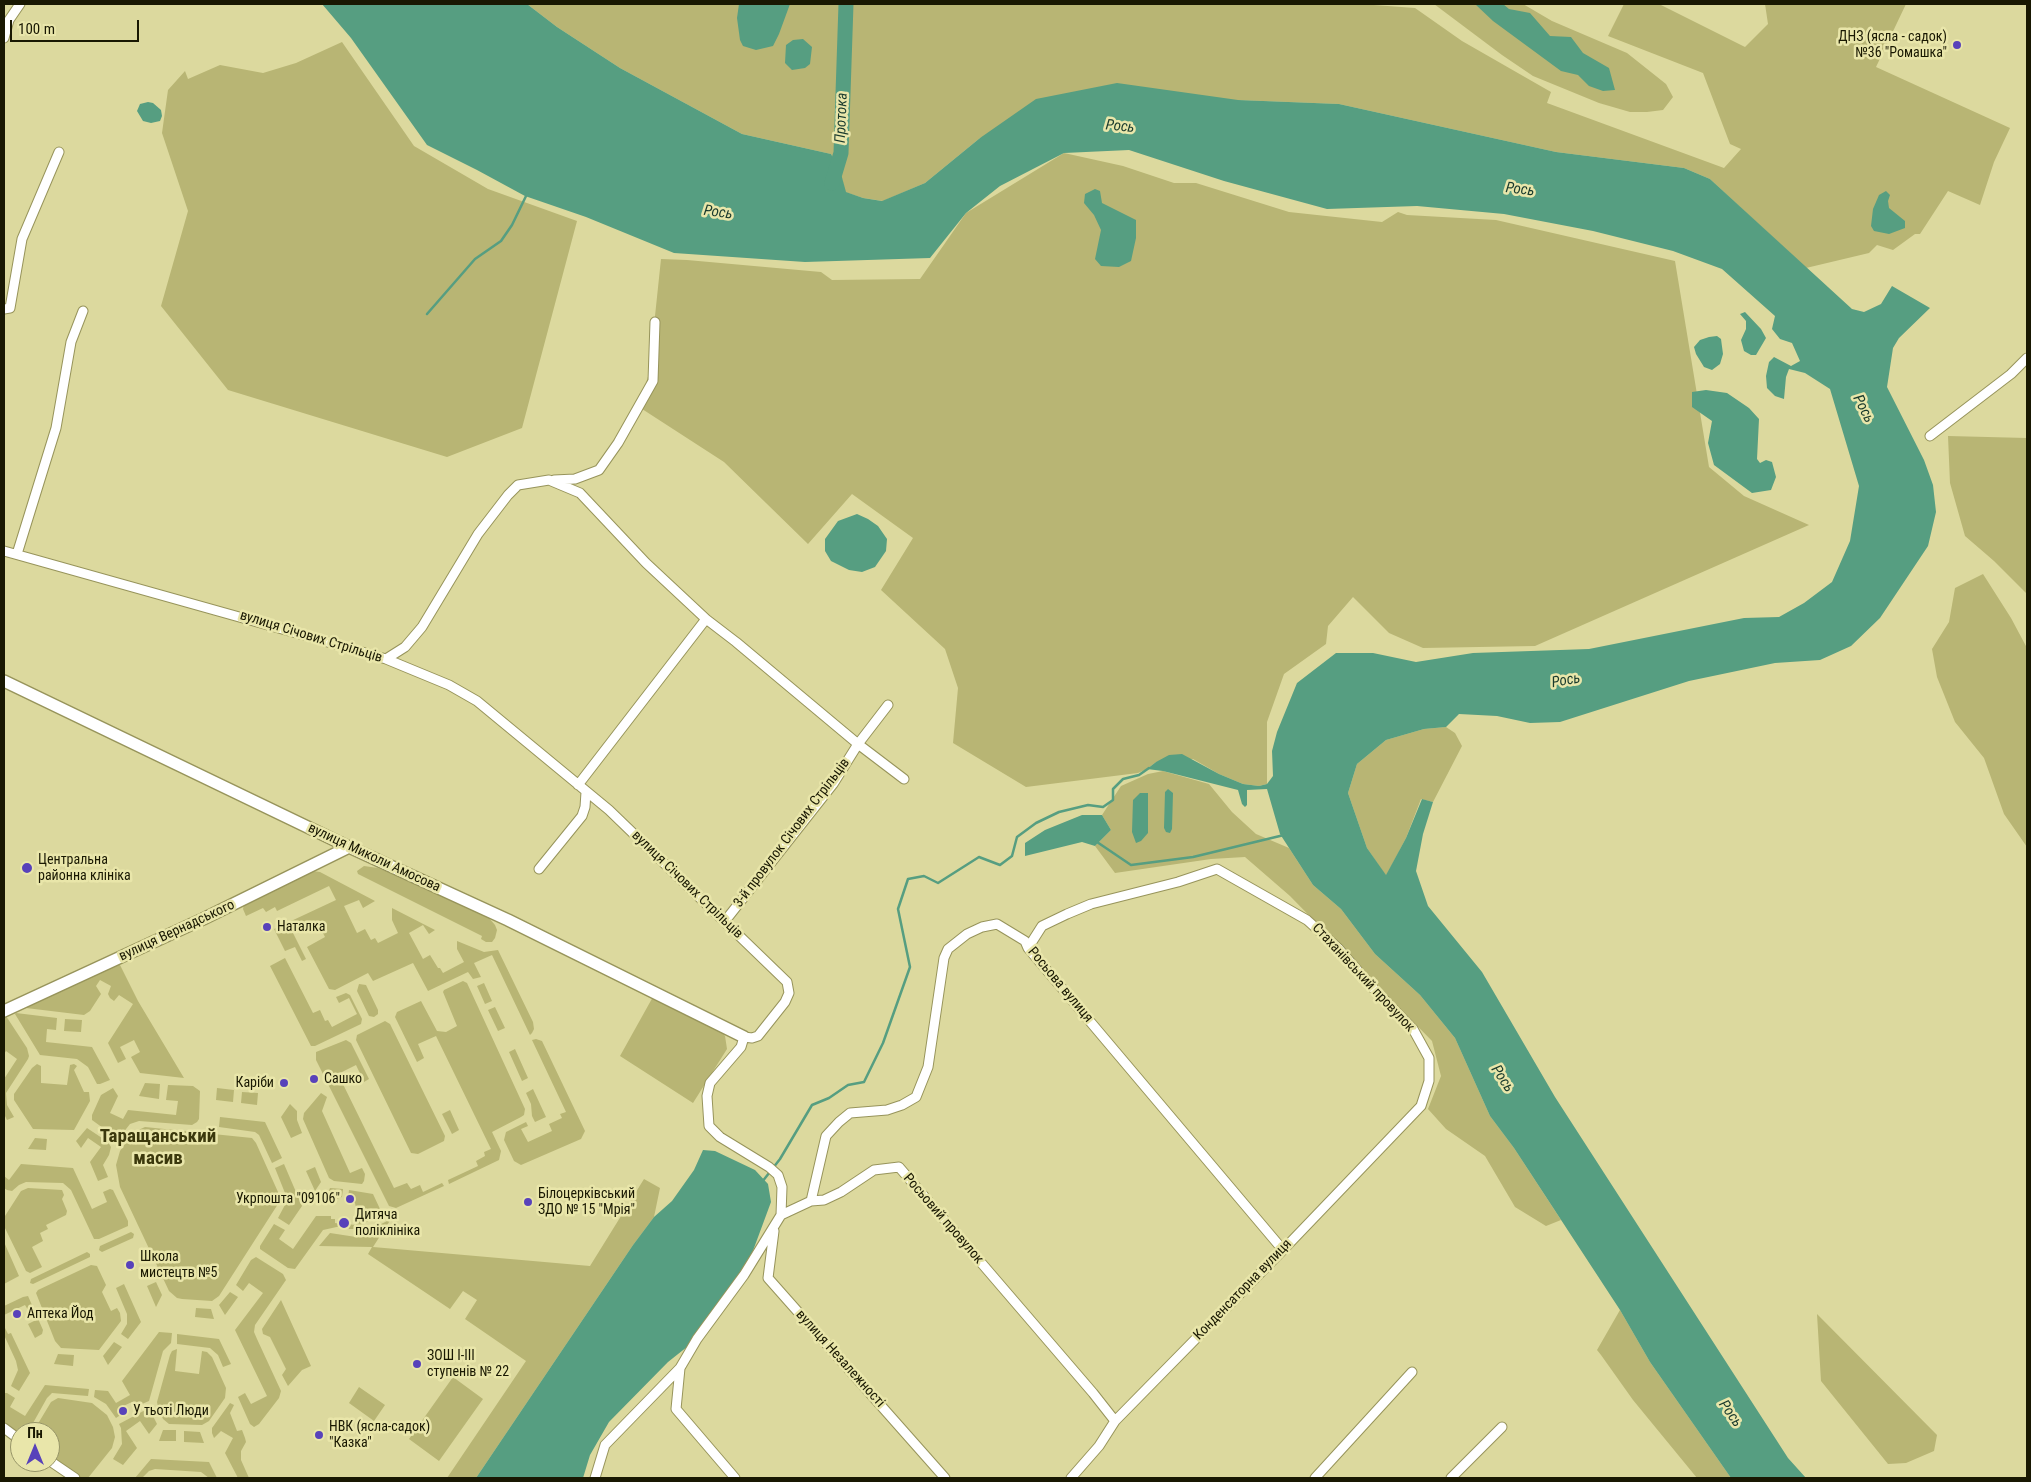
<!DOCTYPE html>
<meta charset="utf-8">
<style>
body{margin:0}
#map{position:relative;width:2031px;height:1482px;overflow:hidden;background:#dcd99e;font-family:"Roboto Condensed",sans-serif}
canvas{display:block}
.frame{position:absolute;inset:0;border:5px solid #191802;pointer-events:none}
.north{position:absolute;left:10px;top:1422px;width:50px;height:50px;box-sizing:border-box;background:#e9e6aa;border:1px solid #969467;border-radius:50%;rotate:0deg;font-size:14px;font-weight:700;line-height:20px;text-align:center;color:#191802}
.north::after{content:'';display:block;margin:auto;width:18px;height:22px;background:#5842ba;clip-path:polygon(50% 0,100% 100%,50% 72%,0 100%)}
.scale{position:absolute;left:10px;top:20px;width:129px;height:22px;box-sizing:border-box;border:2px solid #191802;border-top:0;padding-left:6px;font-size:15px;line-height:18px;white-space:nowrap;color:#191802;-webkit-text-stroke:4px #e9e6aa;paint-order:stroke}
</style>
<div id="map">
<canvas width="2031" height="1482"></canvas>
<div class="frame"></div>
<div class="north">Пн</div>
<div class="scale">100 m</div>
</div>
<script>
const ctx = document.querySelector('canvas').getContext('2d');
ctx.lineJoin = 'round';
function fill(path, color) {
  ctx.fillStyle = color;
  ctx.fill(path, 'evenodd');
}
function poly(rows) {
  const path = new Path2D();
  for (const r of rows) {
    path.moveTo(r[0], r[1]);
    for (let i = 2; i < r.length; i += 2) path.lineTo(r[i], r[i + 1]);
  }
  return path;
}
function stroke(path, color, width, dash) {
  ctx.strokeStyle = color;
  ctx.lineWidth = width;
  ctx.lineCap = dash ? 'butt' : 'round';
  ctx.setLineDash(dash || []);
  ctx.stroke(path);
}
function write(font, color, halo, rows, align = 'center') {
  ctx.font = font + ' "Roboto Condensed",sans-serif';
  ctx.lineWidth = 5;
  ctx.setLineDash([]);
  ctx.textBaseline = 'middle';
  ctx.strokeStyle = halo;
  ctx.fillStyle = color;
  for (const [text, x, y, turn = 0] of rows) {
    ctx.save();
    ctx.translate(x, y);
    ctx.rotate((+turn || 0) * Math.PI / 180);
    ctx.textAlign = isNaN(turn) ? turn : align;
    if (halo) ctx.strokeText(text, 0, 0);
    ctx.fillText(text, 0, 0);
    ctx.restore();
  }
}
fill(poly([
 [527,4,1360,4,1415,8,1462,41,1551,92,1547,103,1724,168,1741,149,1730,144,1703,73,1608,36,1624,4,1659,4,1745,47,1768,24,1765,4,1906,4,1876,67,2010,128,1994,162,1980,205,1948,191,1920,234,1915,234,1893,250,1877,245,1869,253,1806,268,1710,179,1684,168,1556,152,1339,104,1238,100,980,138,925,183,883,201,863,198,845,192,840,170,831,154,742,134,620,68,557,27],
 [1434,4,1523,4,1552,21,1627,53,1666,84,1673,97,1663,110,1647,112,1630,112,1599,103,1533,76,1502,55],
 [342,42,414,146,488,189,577,221,522,428,447,457,228,390,161,306,188,211,162,133,168,90,185,71,188,79,220,65,263,73,296,63],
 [1064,153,1123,166,1174,183,1196,183,1289,212,1382,222,1398,212,1407,215,1496,220,1675,261,1709,467,1744,496,1809,525,1535,646,1423,648,1389,633,1353,597,1328,626,1326,644,1284,674,1267,722,1267,784,1259,786,1243,784,1219,774,1193,759,1156,762,1147,769,1138,773,1026,787,953,743,958,688,945,649,881,590,913,538,852,494,808,544,724,462,639,407,649,373,661,259,687,260,821,272,832,280,920,279,966,213],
 [1948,436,2027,438,2027,594,1994,561,1965,536,1950,483],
 [1983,574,2011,618,2027,648,2027,847,2004,814,1984,758,1955,722,1937,677,1932,649,1949,622,1955,588],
 [1446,727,1455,733,1462,746,1433,802,1421,799,1406,838,1386,876,1367,848,1348,793,1357,764,1386,740,1424,729],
 [1163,771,1209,784,1232,812,1256,834,1289,848,1313,885,1341,909,1375,954,1420,995,1455,1038,1490,1116,1514,1148,1561,1220,1546,1226,1515,1207,1485,1156,1446,1129,1428,1109,1441,1076,1432,1041,1290,896,1245,857,1211,859,1115,873,1095,846,1111,830,1102,815,1121,786,1148,774],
 [364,866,378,868,403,878,489,918,495,925,497,930,495,938,492,942,486,942,481,939,482,936,358,874,357,871],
 [313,871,320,872,375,901,363,908,359,900,344,906,357,933,365,929,371,940,375,938,378,943,398,933,392,920,392,908,435,930,429,934,423,925,409,933,423,959,430,955,438,968,440,968,443,973,464,962,457,949,457,941,484,952,498,950,533,1022,534,1029,532,1033,530,1035,492,955,474,963,481,977,473,979,468,972,428,991,413,963,373,981,368,973,335,990,329,989,307,947,325,937,317,921,293,933,306,959,302,961,295,947,285,951,274,929,336,900,329,886,277,911,275,907,266,912,263,908,246,916,243,909,244,904],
 [285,958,313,1013,320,1010,325,1021,328,1020,332,1027,357,1014,349,998,339,1003,336,997,346,993,350,995,362,1019,361,1024,315,1046,311,1046,270,966],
 [119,963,138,1001,184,1078,140,1073,131,1057,140,1052,134,1040,120,1047,126,1059,118,1063,108,1043,133,1004,119,995,114,1001,110,998,108,994,111,986,100,980,96,986,101,994,90,1011,84,1015,26,1008,27,1006],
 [463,981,467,983,525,1109,524,1115,521,1117,492,1132,501,1151,499,1160,449,1184,448,1180,478,1166,476,1161,485,1156,484,1152,491,1149,436,1036,418,1044,424,1058,417,1062,395,1017,397,1012,421,1001,437,1031,446,1032,457,1026,443,992,444,990],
 [484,983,492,1001,485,1004,477,986],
 [359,984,366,985,378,1010,378,1014,374,1017,369,1016,357,991],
 [654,995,720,1029,725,1036,727,1049,693,1103,620,1056],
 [495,1007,505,1028,498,1031,488,1010],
 [16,1013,57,1018,56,1030,47,1029,46,1042,92,1047,110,1080,100,1084,97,1084,88,1067,77,1059,40,1055,15,1014],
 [6,1016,27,1048,29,1056,28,1059,6,1093,7,1105,14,1117,7,1120,4,1114,4,1079,17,1059,6,1051,4,1054,4,1017],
 [65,1019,82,1020,81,1032,64,1031],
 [385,1021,390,1024,445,1136,444,1141,418,1154,411,1153,356,1040,357,1035],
 [536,1039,542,1041,585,1131,581,1139,521,1165,514,1161,504,1140,506,1132,526,1122,528,1126,521,1129,528,1142,552,1131,549,1124,562,1118,560,1114,566,1112,532,1040],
 [346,1040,351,1043,369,1079,364,1082,356,1065,338,1074,394,1188,407,1183,411,1189,420,1185,423,1192,442,1183,444,1186,396,1208,389,1206,316,1060,316,1052],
 [515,1049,528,1078,522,1081,509,1052],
 [37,1064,41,1066,41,1083,67,1085,70,1065,74,1064,77,1066,74,1070,84,1092,89,1092,90,1101,74,1130,33,1129,14,1100,14,1094,32,1068],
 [145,1083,160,1084,159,1099,139,1096],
 [168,1085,193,1086,200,1091,199,1119,197,1122,192,1125,139,1121,130,1124,119,1138,114,1136,92,1120,92,1115,101,1095,113,1088,118,1096,110,1113,123,1119,128,1110,176,1115,178,1101,166,1100],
 [217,1088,234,1090,233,1102,216,1100],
 [533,1089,546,1117,535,1122,532,1116,531,1104,526,1093],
 [242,1092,258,1093,257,1105,241,1103],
 [321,1093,327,1097,322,1111,350,1173,362,1168,365,1174,364,1181,362,1184,334,1181,329,1178,303,1119,304,1113],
 [290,1104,297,1111,297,1120,302,1133,291,1138,281,1117],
 [450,1110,459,1130,452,1134,442,1114],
 [220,1117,265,1122,282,1158,272,1163,259,1135,255,1132,219,1127],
 [145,1127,252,1138,256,1143,278,1192,278,1204,219,1296,212,1301,182,1299,177,1298,169,1291,120,1187,116,1165,120,1151,132,1133],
 [87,1128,108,1142,111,1147,109,1155,103,1165,108,1177,98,1181,90,1162,101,1147,88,1138,81,1148,76,1141],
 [35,1138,47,1139,46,1150,28,1149],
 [21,1164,73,1168,92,1209,107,1202,103,1192,110,1189,113,1190,128,1221,128,1226,99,1239,94,1239,71,1190,63,1183,26,1182,19,1185,12,1191,7,1190,4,1188,4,1176,9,1180],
 [284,1164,302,1206,289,1225,278,1218,286,1203,287,1198,275,1168],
 [315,1167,321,1182,315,1191,306,1171],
 [644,1179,660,1188,654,1217,633,1245,476,1478,447,1478,526,1361,465,1319,477,1300,463,1291,450,1309,368,1254,372,1247,319,1246,330,1233,356,1237,391,1219,373,1247,590,1266],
 [28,1188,62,1190,64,1195,62,1199,67,1211,66,1215,46,1225,48,1229,40,1233,43,1241,32,1247,42,1267,30,1273,26,1271,4,1226,5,1216,21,1191],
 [330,1188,343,1189,342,1197,336,1199,336,1202,325,1200],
 [349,1190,373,1194,380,1209,378,1216,353,1229,349,1229,346,1224,356,1225,357,1221,360,1221,361,1212,357,1212,355,1203,352,1203,352,1198,348,1198],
 [316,1216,331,1216,331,1219,335,1219,335,1223,342,1224,341,1226,323,1230,295,1269,288,1268,260,1249,260,1246,274,1224,285,1230,279,1239,293,1249],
 [131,1232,134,1234,133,1238,102,1252,99,1250,100,1246],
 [4,1242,19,1276,4,1284],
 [87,1252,90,1254,90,1257,33,1284,30,1283,31,1279],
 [256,1257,283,1274,286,1280,255,1325,254,1332,257,1339,281,1391,279,1398,259,1424,254,1427,250,1424,238,1397,245,1393,251,1404,267,1396,235,1330,263,1293,249,1283,243,1291,236,1285,251,1260],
 [91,1265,97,1266,106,1285,102,1292,111,1311,117,1308,120,1313,121,1321,99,1350,61,1348,55,1341,36,1293,38,1290],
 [156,1282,162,1295,156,1307,147,1286],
 [124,1284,141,1322,128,1339,121,1334,127,1324,127,1314,116,1288],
 [230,1292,238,1297,225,1315,219,1305],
 [28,1296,43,1330,42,1334,35,1338,28,1324,36,1320,30,1309,28,1310,25,1305,4,1315,4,1306,23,1297],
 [281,1300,311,1366,302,1370,288,1386,282,1375,286,1369,270,1337,263,1334,262,1329],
 [196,1308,211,1309,214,1319,195,1317],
 [1620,1310,1650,1362,1731,1478,1697,1478,1633,1400,1601,1355,1597,1350],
 [1817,1314,1937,1435,1934,1451,1906,1463,1888,1464,1821,1381],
 [4,1326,8,1334,11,1333,30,1373,19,1391,11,1386,18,1370,16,1361,4,1335],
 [159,1332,172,1333,171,1343,163,1351,149,1401,135,1407,132,1402,119,1408,122,1414,116,1418,106,1404,94,1397,95,1390,108,1391,116,1403,130,1395,122,1381],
 [177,1334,219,1339,231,1364,223,1367,218,1355,210,1348,177,1344],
 [114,1342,122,1347,108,1365,103,1356],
 [177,1349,175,1371,199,1374,202,1351,207,1352,212,1357,226,1388,225,1398,209,1421,202,1425,169,1424,163,1419,158,1407,157,1402,170,1355,172,1351],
 [58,1354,74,1355,73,1366,54,1364],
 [453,1377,483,1399,439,1461,409,1439],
 [45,1385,89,1389,88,1396,52,1393,47,1398,28,1432,20,1432,20,1436,4,1425,4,1393,7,1393,15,1398,10,1407,25,1416],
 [359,1387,385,1405,374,1421,349,1403],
 [58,1398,92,1403,107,1415,113,1427,115,1437,112,1448,88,1478,81,1478,50,1457,50,1432,33,1432,51,1402],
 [230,1403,234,1405,230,1413,237,1431,242,1430,245,1438,246,1442,241,1451,241,1460,249,1478,238,1478,225,1453,233,1438,221,1431,214,1438,212,1433,212,1428],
 [149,1408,157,1424,149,1434,140,1421,126,1431,137,1448,123,1465,113,1459,122,1444,121,1428,119,1424],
 [163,1430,176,1430,176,1441,159,1441],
 [184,1431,200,1432,204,1443,184,1442],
 [151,1459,209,1462,217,1478,209,1478,201,1472,155,1469,149,1471,142,1478,135,1478]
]), '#b8b574');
fill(poly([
 [322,4,527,4,557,27,620,68,742,134,831,154,840,170,846,192,863,198,882,201,925,183,980,138,1036,99,1117,83,1238,100,1339,104,1556,152,1684,168,1710,179,1852,309,1864,312,1881,304,1892,286,1930,308,1899,338,1893,348,1887,387,1924,460,1933,485,1936,512,1928,546,1880,618,1851,646,1820,660,1775,663,1689,681,1560,722,1530,723,1497,716,1459,714,1446,727,1424,729,1386,740,1357,764,1348,793,1367,848,1386,875,1406,838,1422,799,1433,802,1423,834,1416,871,1428,906,1482,972,1555,1097,1788,1458,1806,1478,1731,1478,1650,1362,1620,1310,1514,1148,1490,1116,1455,1038,1420,995,1375,954,1341,909,1313,885,1280,834,1267,789,1247,790,1247,805,1245,807,1242,804,1238,790,1163,771,1147,769,1156,762,1169,755,1182,754,1219,774,1243,784,1259,786,1267,784,1273,776,1272,751,1277,732,1297,683,1336,653,1373,653,1416,662,1473,653,1589,649,1744,618,1779,617,1804,603,1832,582,1850,541,1859,486,1830,389,1805,373,1789,369,1786,377,1784,399,1775,396,1767,388,1766,376,1769,362,1774,357,1791,366,1800,361,1792,343,1780,339,1772,329,1775,316,1722,269,1673,251,1593,231,1504,214,1417,206,1327,209,1224,181,1129,150,1064,153,1000,186,966,213,930,258,805,262,674,253,586,217,525,196,477,170,427,145,351,38],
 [739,4,790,4,779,34,773,46,756,50,743,46,740,40,737,18],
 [1475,4,1503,4,1509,9,1530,13,1550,36,1571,37,1583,53,1609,68,1615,90,1603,91,1589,86,1578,75,1561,71,1493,21],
 [803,39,812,47,810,64,805,68,792,70,785,63,786,45,793,40],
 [148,102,153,103,161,110,162,116,160,121,151,123,143,121,137,111,140,104],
 [1095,189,1100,191,1102,203,1136,220,1136,238,1131,261,1119,267,1101,266,1095,259,1101,230,1094,215,1084,203,1085,194],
 [1886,191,1890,195,1888,201,1889,208,1905,221,1905,228,1889,234,1874,231,1871,226,1873,209,1879,195],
 [1745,312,1761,329,1766,338,1756,355,1751,355,1744,351,1741,340,1746,329,1746,321,1740,314],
 [1717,336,1721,339,1723,354,1720,364,1712,370,1704,367,1696,354,1694,347,1700,340,1709,337],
 [1706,390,1727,393,1749,408,1759,419,1757,459,1760,463,1766,460,1772,462,1776,477,1771,490,1752,493,1714,465,1708,443,1712,421,1692,407,1692,392],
 [857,514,868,519,878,526,887,539,886,551,875,567,862,572,849,570,831,561,825,551,825,539,838,521],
 [1168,789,1173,793,1172,829,1170,833,1166,832,1164,828,1165,792],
 [1140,793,1148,793,1148,833,1141,841,1136,843,1132,832,1133,800],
 [1082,815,1102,815,1111,830,1095,846,1082,842,1025,856,1025,843,1045,830],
 [703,1150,715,1151,755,1170,768,1184,771,1202,744,1275,697,1339,668,1362,609,1422,590,1455,583,1478,476,1478,633,1245,654,1217,672,1201,694,1170]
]), '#569e81');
stroke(poly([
 [427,314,475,259,501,241,512,225,527,194],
 [1097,842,1131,865,1193,857,1284,835],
 [762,1182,780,1159,812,1105,829,1098,848,1085,864,1082,883,1043,910,967,898,909,908,879,924,876,938,883,979,857,1000,865,1012,856,1017,837,1036,823,1059,812,1088,805,1103,807,1113,800,1113,789,1123,779,1139,775,1149,768]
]), '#569e81', 2.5);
stroke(poly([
 [832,183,841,153,846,4]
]), '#569e81', 15);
const street = poly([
 [4,38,9,20,20,4],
 [4,309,10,308,22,239,59,152],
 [1930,436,2011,374,2027,358],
 [554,480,575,479,599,470,618,443,653,381,655,322],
 [4,551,307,636,386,659,449,685,477,701,609,810,787,982,789,993,785,1002,758,1036,752,1038,744,1037,741,1047,710,1083,707,1096,709,1126,720,1137,769,1167,778,1175,782,1187,781,1215,744,1275,697,1339,680,1368,605,1445,595,1478],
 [17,554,56,428,71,342,83,311],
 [386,659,405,647,422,627,478,534,508,495,518,485,549,480,580,493,646,563,706,619,736,642,858,744,904,779],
 [578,785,706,619],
 [539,869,582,816,585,807,586,792],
 [725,921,833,784,858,744,888,705],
 [1028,948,1042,926,1067,914,1091,904,1178,882,1217,869,1307,920,1338,948,1373,988,1413,1029,1429,1058,1429,1081,1421,1106,1283,1250,1115,1421,1099,1446,1071,1478],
 [811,1201,826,1136,839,1122,850,1113,887,1110,902,1105,916,1097,928,1067,944,958,948,949,967,934,982,927,997,924,1025,941,1028,948,1283,1250],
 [781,1215,811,1201,824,1200,841,1192,874,1170,899,1167,1093,1393,1115,1421],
 [774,1231,768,1278,945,1478],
 [680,1368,676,1409,735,1478],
 [4,1428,20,1440],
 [50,1461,75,1478],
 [1315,1478,1412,1372],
 [1451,1478,1502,1427]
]);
const secondary = poly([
 [4,681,349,847,508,920,744,1037],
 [4,1011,203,919,349,847]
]);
stroke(street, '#97945b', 11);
stroke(secondary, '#97945b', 14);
stroke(street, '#fff', 9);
stroke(secondary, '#fff', 11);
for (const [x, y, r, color] of [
 [1957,45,5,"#5842ba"],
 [27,868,6,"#5842ba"],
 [267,927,5,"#5842ba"],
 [314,1079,5,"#5842ba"],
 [284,1083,5,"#5842ba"],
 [350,1199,5,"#5842ba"],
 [528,1202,5,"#5842ba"],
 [344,1223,6,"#5842ba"],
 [130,1265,5,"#5842ba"],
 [17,1314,5,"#5842ba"],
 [417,1364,5,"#5842ba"],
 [123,1411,5,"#5842ba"],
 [319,1435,5,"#5842ba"]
]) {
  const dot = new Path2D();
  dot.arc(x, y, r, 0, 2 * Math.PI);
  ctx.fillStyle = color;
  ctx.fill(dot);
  stroke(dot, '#e9e6aa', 2);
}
write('14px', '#191802', '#e9e6aa', [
 ["ДНЗ (ясла - садок)",1947,37,"right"],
 ["№36 \"Ромашка\"",1947,53,"right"],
 ["Центральна",38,860],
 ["районна клініка",38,876],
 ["Наталка",277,927],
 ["Сашко",324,1079],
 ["Каріби",274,1083,"right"],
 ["Білоцерківський",538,1194],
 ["ЗДО № 15 \"Мрія\"",538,1210],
 ["Укрпошта \"09106\"",340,1199,"right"],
 ["Дитяча",355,1215],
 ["поліклініка",355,1231],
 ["Школа",140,1257],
 ["мистецтв №5",140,1273],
 ["Аптека Йод",27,1314],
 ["ЗОШ І-ІІІ",427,1356],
 ["ступенів № 22",427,1372],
 ["У тьоті Люди",133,1411],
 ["НВК (ясла-садок)",329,1427],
 ["\"Казка\"",329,1443]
], 'left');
write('14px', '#191802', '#e9e6aa', [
 ["вулиця Січових Стрільців",311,637,17],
 ["3-й провулок Січових Стрільців",792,833,-53],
 ["вулиця Миколи Амосова",374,858,25],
 ["вулиця Січових Стрільців",687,885,44],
 ["вулиця Вернадського",177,931,-25],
 ["Стаханівський провулок",1363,978,47],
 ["Росьова вулиця",1060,985,50],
 ["Росьовий провулок",943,1219,49],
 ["Конденсаторна вулиця",1243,1290,-46],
 ["вулиця Незалежності",840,1359,48]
]);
write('italic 15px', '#193a2d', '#e9e6aa', [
 ["Протока",842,118,-88],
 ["Рось",1120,127,6],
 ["Рось",1520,190,7],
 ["Рось",718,213,8],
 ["Рось",1863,409,63],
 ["Рось",1566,681,-10],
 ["Рось",1502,1079,57],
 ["Рось",1730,1414,55]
]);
write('bold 19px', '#3b380c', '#e9e6aa', [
 ["Таращанський",158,1137],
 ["масив",158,1159]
]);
</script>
